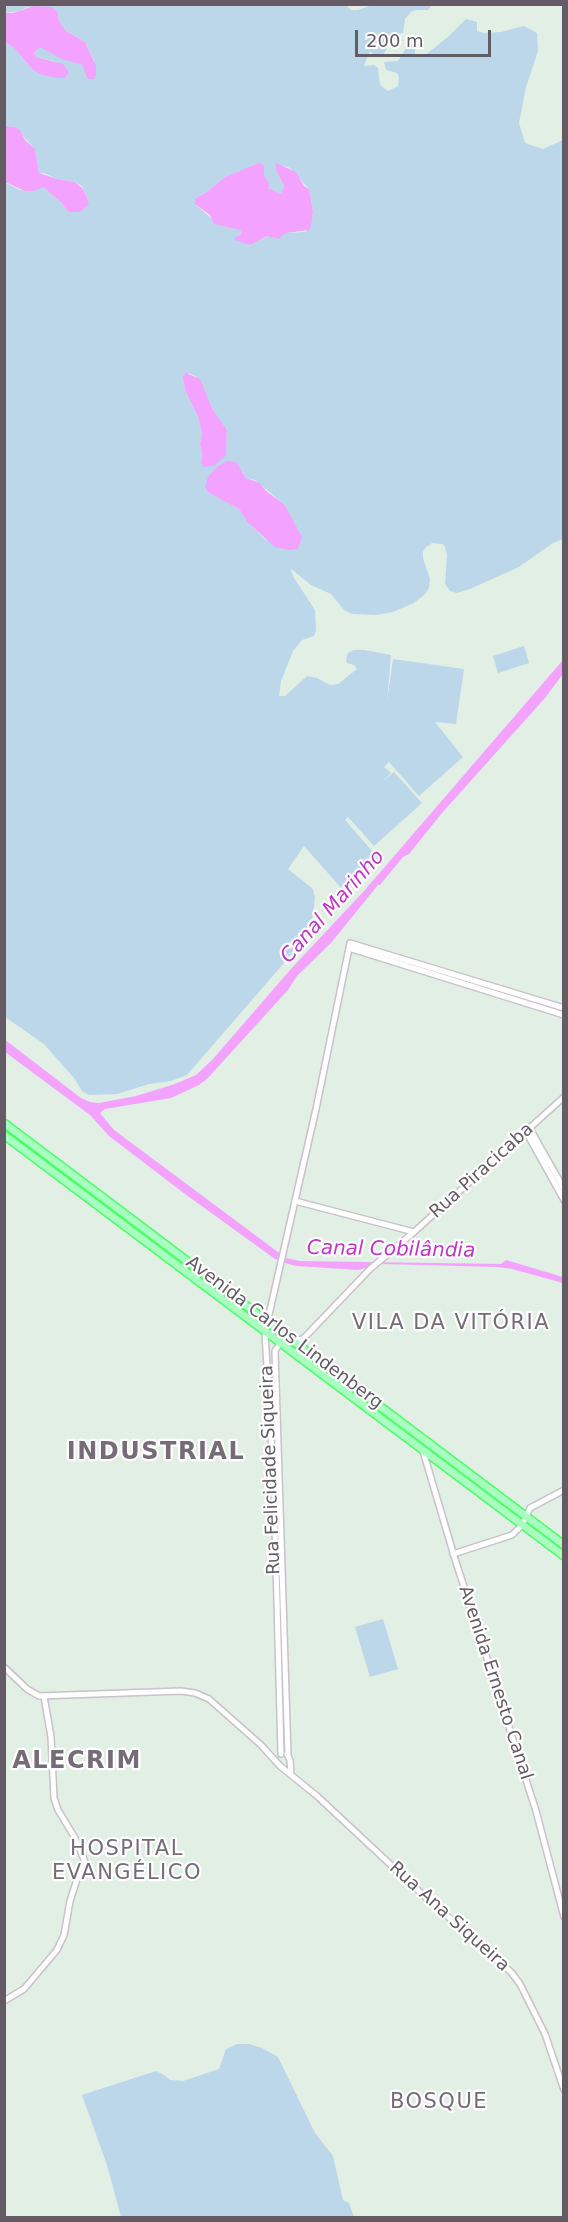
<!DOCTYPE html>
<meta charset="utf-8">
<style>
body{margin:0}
#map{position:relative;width:568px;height:2222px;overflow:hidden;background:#e2efe5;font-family:"DejaVu Sans",sans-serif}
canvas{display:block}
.frame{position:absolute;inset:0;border:6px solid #655b65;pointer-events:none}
.scale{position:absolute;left:355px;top:30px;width:136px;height:27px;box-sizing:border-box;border:3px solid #655b65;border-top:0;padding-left:8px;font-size:18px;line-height:21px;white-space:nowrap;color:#655b65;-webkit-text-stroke:4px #fff;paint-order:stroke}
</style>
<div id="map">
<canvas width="568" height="2222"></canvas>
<div class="frame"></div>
<div class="scale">200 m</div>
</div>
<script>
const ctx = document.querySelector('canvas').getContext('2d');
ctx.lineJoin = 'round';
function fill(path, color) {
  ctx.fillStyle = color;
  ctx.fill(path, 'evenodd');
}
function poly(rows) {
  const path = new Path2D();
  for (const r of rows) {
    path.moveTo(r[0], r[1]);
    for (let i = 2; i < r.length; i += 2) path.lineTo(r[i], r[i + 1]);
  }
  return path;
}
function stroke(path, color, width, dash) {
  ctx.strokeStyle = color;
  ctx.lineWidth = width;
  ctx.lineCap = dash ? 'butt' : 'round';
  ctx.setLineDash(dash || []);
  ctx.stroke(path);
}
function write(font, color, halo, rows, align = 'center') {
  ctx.font = font + ' "DejaVu Sans",sans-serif';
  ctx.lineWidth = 4.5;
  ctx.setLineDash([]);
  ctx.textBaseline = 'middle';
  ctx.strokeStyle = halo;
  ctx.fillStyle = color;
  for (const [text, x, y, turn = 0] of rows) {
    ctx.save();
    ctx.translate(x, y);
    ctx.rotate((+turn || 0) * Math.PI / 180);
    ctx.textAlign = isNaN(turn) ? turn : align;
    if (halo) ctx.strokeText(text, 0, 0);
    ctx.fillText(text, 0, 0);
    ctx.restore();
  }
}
fill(poly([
 [345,4,351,10,358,10,372,5,432,5,428,10,415,10,411,12,405,19,403,33,392,35,386,38,387,49,382,56,374,55,370,51,364,66,374,65,378,68,380,85,388,91,398,86,399,77,397,73,386,70,384,62,398,61,406,48,413,44,415,47,415,56,423,57,449,36,466,19,477,22,477,31,483,33,501,32,524,26,537,33,538,51,526,87,519,123,525,143,543,149,563,140,563,539,553,543,519,567,470,589,457,593,450,591,445,584,447,555,445,547,443,544,432,543,425,548,423,552,423,558,430,579,429,588,424,595,414,603,393,612,376,615,352,614,344,610,331,594,311,585,290,568,294,578,315,610,316,630,314,636,302,640,293,651,281,681,279,696,285,696,307,676,317,678,330,685,338,684,357,669,354,665,347,663,346,660,348,653,354,650,364,650,391,655,387,702,393,659,464,669,456,724,435,722,463,757,419,796,389,762,384,767,391,773,382,782,394,772,422,803,374,846,348,817,345,820,379,859,343,890,304,846,288,869,313,889,315,898,312,922,316,926,187,1075,171,1081,149,1084,117,1094,89,1095,82,1091,74,1078,44,1044,5,1017,4,182,20,190,33,191,42,186,62,203,68,212,80,212,89,202,82,186,75,182,57,179,44,173,39,173,35,149,15,127,5,126,5,42,14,48,33,70,58,78,68,76,54,61,36,57,34,54,40,46,69,61,82,65,86,71,96,71,94,61,85,42,66,31,59,21,58,13,28,7,19,11,5,13,5,5],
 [256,165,264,165,264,175,270,185,268,188,278,193,281,194,284,186,276,169,285,166,290,168,309,189,313,211,311,227,305,232,286,233,277,239,268,236,251,245,235,237,242,234,240,230,211,218,196,205,196,198,207,192,225,177],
 [189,373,195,376,202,386,216,416,227,430,226,455,201,463,202,454,200,445,202,433,198,417,185,390,184,381],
 [243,472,246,478,255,480,284,504,289,514,266,540,247,522,239,509,206,489],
 [524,646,529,663,498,673,493,656],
 [291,1345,514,1512,514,1515],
 [383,1619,398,1669,370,1677,355,1627],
 [237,2044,249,2044,262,2048,278,2057,315,2133,333,2156,343,2200,349,2203,354,2217,121,2217,107,2165,82,2095,156,2071,164,2075,170,2080,183,2081,219,2069,226,2049]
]), '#bcd6ea');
fill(poly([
 [34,6,52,7,58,13,59,21,66,31,85,42,96,66,96,75,94,79,88,79,82,65,62,59,40,47,34,53,36,57,63,64,69,73,65,78,58,78,42,75,33,70,14,48,5,42,5,13,13,13],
 [5,126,15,127,20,130,25,140,35,149,39,173,57,179,75,182,83,189,89,202,88,205,80,212,68,212,62,203,43,187,34,191,25,191,5,182],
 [259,163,264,165,264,175,270,185,268,188,270,189,281,194,284,186,276,170,276,163,296,172,304,186,309,189,313,211,311,227,309,230,286,233,278,239,267,236,251,245,246,244,235,240,235,237,242,234,240,230,214,224,210,215,195,204,196,198,207,192,225,177],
 [186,373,200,379,213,410,227,430,226,455,215,465,206,467,203,467,201,463,202,454,200,445,202,433,198,417,185,390,183,376],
 [227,461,236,462,246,478,260,483,266,491,284,504,302,537,298,549,289,550,275,547,247,522,239,509,208,492,205,487,208,477,217,467],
 [563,660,563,674,545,698,442,813,409,854,403,857,380,885,378,885,331,943,297,976,288,990,207,1079,199,1085,171,1098,105,1109,100,1113,114,1130,286,1258,300,1261,501,1264,506,1260,563,1277,563,1283,512,1269,497,1267,381,1264,358,1270,296,1266,285,1263,275,1259,185,1194,109,1136,90,1115,5,1052,4,1039,81,1098,90,1102,99,1103,136,1096,175,1084,196,1075,213,1059,290,970,364,891]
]), '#f3a3ff');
const tertiary = poly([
 [349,948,564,1015],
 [529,1127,564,1189],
 [525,1130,564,1200],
 [295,1201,414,1232],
 [423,1451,455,1559,536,1811,564,1917],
 [453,1554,512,1535,522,1525,530,1508,564,1490],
 [4,1667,27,1689,39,1696,181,1691,195,1693,209,1699,261,1745,280,1766,317,1796,422,1894,511,1972,520,1984,545,2034,564,2090],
 [44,1696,51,1737,54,1798,58,1810,75,1838,83,1857,86,1865,80,1871],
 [281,1754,274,1489,265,1332,316,1109,350,943,564,1008],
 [287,1754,290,1760,291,1775],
 [288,1755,275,1351,280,1343,303,1339,370,1269,414,1232,564,1097],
 [4,2001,24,1989,57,1950,64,1935,70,1901,80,1870]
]);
const primary = poly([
 [4,1123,564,1545],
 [4,1135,564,1556]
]);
stroke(tertiary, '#cac1ca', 8);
stroke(primary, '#4cff67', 10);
stroke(tertiary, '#fff', 5);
stroke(primary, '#a8ffc0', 7);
write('18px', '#655b65', '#fff', [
 ["Rua Piracicaba",482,1171,-42],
 ["Avenida Carlos Lindenberg",284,1333,37],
 ["Rua Felicidade Siqueira",271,1470,-92],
 ["Avenida Ernesto Canal",495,1683,72],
 ["Rua Ana Siqueira",449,1917,42]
]);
write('italic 20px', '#bf36c6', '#fff', [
 ["Canal Marinho",333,907,-48],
 ["Canal Cobilândia",391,1250,1]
]);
ctx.letterSpacing = '1.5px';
write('21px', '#766c77', '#fff', [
 ["VILA DA VITÓRIA",451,1324],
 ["HOSPITAL",127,1850],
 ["EVANGÉLICO",127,1874],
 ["BOSQUE",439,2103]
]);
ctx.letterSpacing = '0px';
ctx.letterSpacing = '1.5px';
write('bold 24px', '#766c77', '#fff', [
 ["INDUSTRIAL",156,1453],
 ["ALECRIM",77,1762]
]);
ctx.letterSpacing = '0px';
</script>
